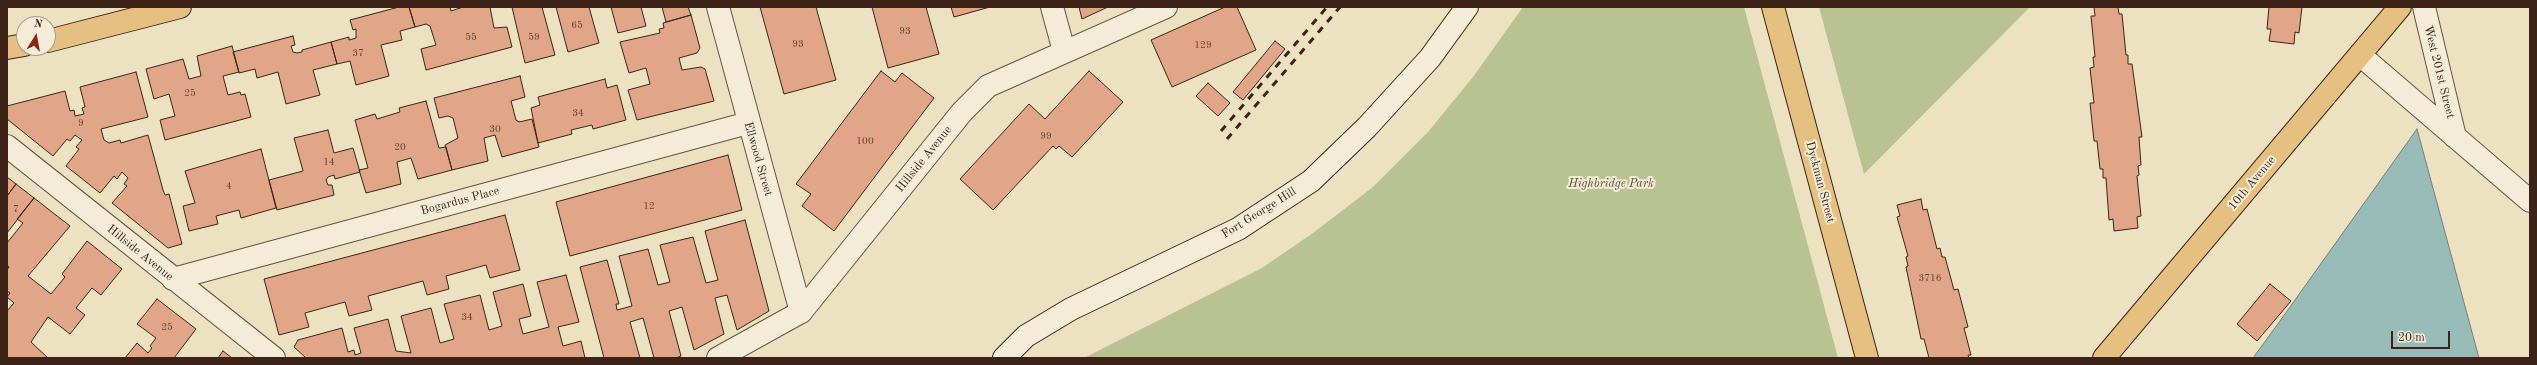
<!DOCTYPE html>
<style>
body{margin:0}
#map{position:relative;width:2537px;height:365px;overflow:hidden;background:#ece1c0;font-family:"Old Standard TT",serif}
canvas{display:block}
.frame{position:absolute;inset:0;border:8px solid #3d2317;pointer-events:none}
.north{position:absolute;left:16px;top:16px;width:40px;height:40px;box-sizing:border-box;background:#f3ecd6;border:1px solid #aa9c8a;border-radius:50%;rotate:11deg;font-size:11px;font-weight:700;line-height:16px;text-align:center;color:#3d2317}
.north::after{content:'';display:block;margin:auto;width:14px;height:18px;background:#8f2418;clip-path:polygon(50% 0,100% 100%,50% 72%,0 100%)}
.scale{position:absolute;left:2391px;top:331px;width:59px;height:18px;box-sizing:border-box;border:2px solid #3d2317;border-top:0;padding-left:5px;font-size:12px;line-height:14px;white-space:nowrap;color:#3d2317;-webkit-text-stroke:3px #f3ecd6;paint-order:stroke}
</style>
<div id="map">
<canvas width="2537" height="365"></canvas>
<div class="frame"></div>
<div class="north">N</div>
<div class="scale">20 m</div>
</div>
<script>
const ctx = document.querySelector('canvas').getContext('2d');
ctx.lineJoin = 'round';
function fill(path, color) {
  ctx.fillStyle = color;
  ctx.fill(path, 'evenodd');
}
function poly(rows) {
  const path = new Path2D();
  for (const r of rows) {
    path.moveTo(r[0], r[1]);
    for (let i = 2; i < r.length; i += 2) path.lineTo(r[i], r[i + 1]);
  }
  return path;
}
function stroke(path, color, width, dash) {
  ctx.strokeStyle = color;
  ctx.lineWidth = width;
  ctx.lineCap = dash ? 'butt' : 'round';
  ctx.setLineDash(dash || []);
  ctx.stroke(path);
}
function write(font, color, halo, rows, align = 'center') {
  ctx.font = font + ' "Old Standard TT",serif';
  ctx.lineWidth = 4;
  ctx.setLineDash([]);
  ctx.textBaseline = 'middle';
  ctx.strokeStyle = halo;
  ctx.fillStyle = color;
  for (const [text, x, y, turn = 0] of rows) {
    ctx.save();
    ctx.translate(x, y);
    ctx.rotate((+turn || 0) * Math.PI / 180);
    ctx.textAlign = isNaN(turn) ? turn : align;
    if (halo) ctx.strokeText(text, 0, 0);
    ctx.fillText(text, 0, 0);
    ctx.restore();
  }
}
fill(poly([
 [1523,7,1744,7,1838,358,1084,358,1262,268,1313,233,1373,187,1428,132,1473,77],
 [1819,7,2030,7,1864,174]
]), '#b9c291');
const water = poly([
 [2417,129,2479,358,2253,358,2280,321,2417,129]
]);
fill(water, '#9abcb8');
stroke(water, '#757f78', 1);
const building = poly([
 [399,7,409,7,415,27,400,31,402,40,381,45,389,76,356,85,350,61,337,64,331,42,349,37,349,40,356,38,356,29,353,30,350,20,399,7],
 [409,7,450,7,451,11,463,7,490,7,494,28,507,27,512,47,426,70,421,49,436,45,430,26,426,24,415,27,409,7],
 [512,7,542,7,555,55,525,63,512,7],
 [556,7,589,7,599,43,568,52,556,7],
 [611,7,641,7,646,26,618,33,611,7],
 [662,7,688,7,691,15,666,22,662,7],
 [760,7,816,7,836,80,784,94,760,7],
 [872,7,926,7,939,54,888,68,872,7],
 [951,7,990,7,954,17,951,7],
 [1079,7,1108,7,1082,19,1079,7],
 [1225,7,1237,7,1256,50,1172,87,1151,40,1225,7],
 [2094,7,2118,7,2119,14,2122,14,2126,55,2128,55,2128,64,2132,64,2142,137,2139,137,2141,165,2138,166,2139,175,2137,176,2141,216,2137,217,2138,228,2114,231,2113,219,2109,220,2106,178,2103,178,2103,169,2100,169,2097,141,2094,141,2090,103,2094,103,2090,68,2094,67,2093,57,2095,57,2091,16,2095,16,2094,7],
 [2269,7,2302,7,2299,33,2295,32,2294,44,2269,41,2271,29,2267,29,2269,7],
 [691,15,700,48,697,53,679,58,682,70,701,67,705,69,714,101,637,120,628,90,650,84,646,68,629,73,620,42,660,33,659,29,664,28,663,23,691,15],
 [293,36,295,45,291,46,293,52,297,53,302,52,302,50,331,42,337,64,313,70,320,95,286,104,278,72,257,78,255,69,239,73,233,52,293,36],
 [1275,41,1285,49,1243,100,1233,92,1275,41],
 [232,46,239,72,223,76,228,95,240,92,241,95,245,94,251,117,165,140,160,120,175,116,169,94,154,99,146,69,183,59,189,79,201,76,197,56,232,46],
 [881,71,895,82,902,73,934,98,834,231,802,206,811,194,796,184,881,71],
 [1089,71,1123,102,1072,157,1059,146,1056,149,1053,146,993,210,960,179,1029,104,1045,119,1089,71],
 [136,72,148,117,101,129,104,140,109,143,120,140,121,143,148,135,163,190,165,195,169,194,182,244,168,248,112,203,127,186,124,184,128,178,122,172,117,179,114,176,100,193,66,166,79,149,76,147,82,140,75,135,70,141,67,139,53,156,7,119,7,106,65,91,70,111,74,110,75,116,84,114,82,108,85,107,80,87,136,72],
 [520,76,525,97,511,101,516,120,519,122,532,119,539,147,502,157,495,135,484,138,488,161,452,170,445,145,458,138,453,118,448,116,439,118,434,98,520,76],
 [605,79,607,88,617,85,626,120,593,129,592,125,571,130,572,134,538,143,531,108,540,105,538,97,605,79],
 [1208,83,1230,103,1218,116,1196,96,1208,83],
 [426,101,439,148,446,147,452,170,418,179,411,158,397,162,401,184,366,193,359,170,368,168,355,120,375,114,377,119,400,112,399,108,426,101],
 [328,130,334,153,353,148,360,172,335,179,334,175,328,177,326,180,328,185,332,185,334,195,277,210,269,180,303,171,294,138,328,130],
 [261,149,276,208,241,218,239,210,216,216,218,224,189,231,183,206,195,203,185,171,261,149],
 [728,155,742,210,570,256,556,202,728,155],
 [7,177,16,184,7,196,7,177],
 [16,184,34,198,7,233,7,196,16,184],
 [34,198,70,226,28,276,51,294,65,277,62,274,87,241,122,269,101,295,92,288,76,308,85,315,70,334,48,317,31,342,48,358,7,358,7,311,14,303,7,297,10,293,7,291,7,270,9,267,7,265,7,243,23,223,17,219,34,198],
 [1921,199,1923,210,1927,209,1937,249,1940,248,1942,257,1945,257,1954,290,1958,289,1968,327,1964,328,1971,355,1968,355,1969,358,1929,358,1924,339,1921,339,1906,267,1908,266,1906,257,1908,256,1897,217,1900,216,1897,205,1921,199],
 [505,215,520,270,490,278,486,265,446,276,449,289,427,295,423,281,368,296,372,310,349,316,345,302,305,313,309,327,279,335,264,279,505,215],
 [745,220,769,311,737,330,727,295,715,298,724,334,694,350,682,307,669,311,681,356,676,358,654,358,643,318,630,322,640,358,604,358,580,267,607,260,619,304,616,304,617,310,632,306,619,256,648,249,658,285,670,282,660,245,693,237,706,283,718,280,705,231,745,220],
 [566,275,579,322,558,327,563,346,581,341,585,358,306,358,294,347,298,340,342,328,348,352,354,350,355,355,361,353,354,328,388,319,396,351,411,353,401,316,431,308,440,343,454,339,444,304,480,295,489,330,502,326,493,292,523,284,531,316,519,319,523,334,549,327,537,282,566,275],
 [2270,284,2291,301,2257,341,2237,324,2270,284],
 [157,299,196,329,174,358,125,358,137,343,148,353,152,348,150,346,156,338,137,324,157,299],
 [223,351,232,358,218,358,223,351]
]);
fill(building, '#e0a687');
stroke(building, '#3d2317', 1);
const minor = poly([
 [718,7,801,312],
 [1052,7,1064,51],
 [2424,7,2455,137],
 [2360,55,2530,201],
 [173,279,748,123]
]);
const tertiary = poly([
 [7,146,274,358],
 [718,358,801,312,962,112,988,86,1166,7]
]);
const secondary = poly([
 [1004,358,1026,336,1071,309,1238,229,1311,181,1367,127,1430,58,1467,7]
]);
const primary = poly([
 [1773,7,1867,358],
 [48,41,180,7],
 [7,48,24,45],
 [2104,358,2400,7]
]);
stroke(minor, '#695241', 24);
stroke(tertiary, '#695241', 24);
stroke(secondary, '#3d2317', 24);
stroke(primary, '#3d2317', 24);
stroke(minor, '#f3ecd6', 22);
stroke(tertiary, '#f3ecd6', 22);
stroke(secondary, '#f3ecd6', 22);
stroke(primary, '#e6c080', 22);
stroke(poly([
 [1221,131,1327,7],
 [1227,139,1340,7]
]), '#3d2317', 3, [7, 7]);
write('10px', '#643', null, [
 ["65",577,25],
 ["93",905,31],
 ["55",471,37],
 ["59",534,37],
 ["93",798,44],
 ["129",1203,45],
 ["37",358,53],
 ["25",190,93],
 ["34",578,113],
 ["9",81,123],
 ["30",495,129],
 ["99",1046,136],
 ["100",865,141],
 ["20",400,147],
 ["14",329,162],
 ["4",229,186],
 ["12",649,206],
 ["7",16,209],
 ["3716",1930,278],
 ["34",467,317],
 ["25",167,327]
]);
write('12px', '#3d2317', '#f3ecd6', [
 ["West 201st Street",2439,72,76],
 ["Ellwood Street",758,159,74],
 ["Hillside Avenue",924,159,-51],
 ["Dyckman Street",1820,182,75],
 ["10th Avenue",2252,183,-50],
 ["Bogardus Place",460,201,-15],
 ["Fort George Hill",1259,213,-32],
 ["Hillside Avenue",140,253,39]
]);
write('italic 12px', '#5c4b36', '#f3ecd6', [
 ["Highbridge Park",1611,184]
]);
</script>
